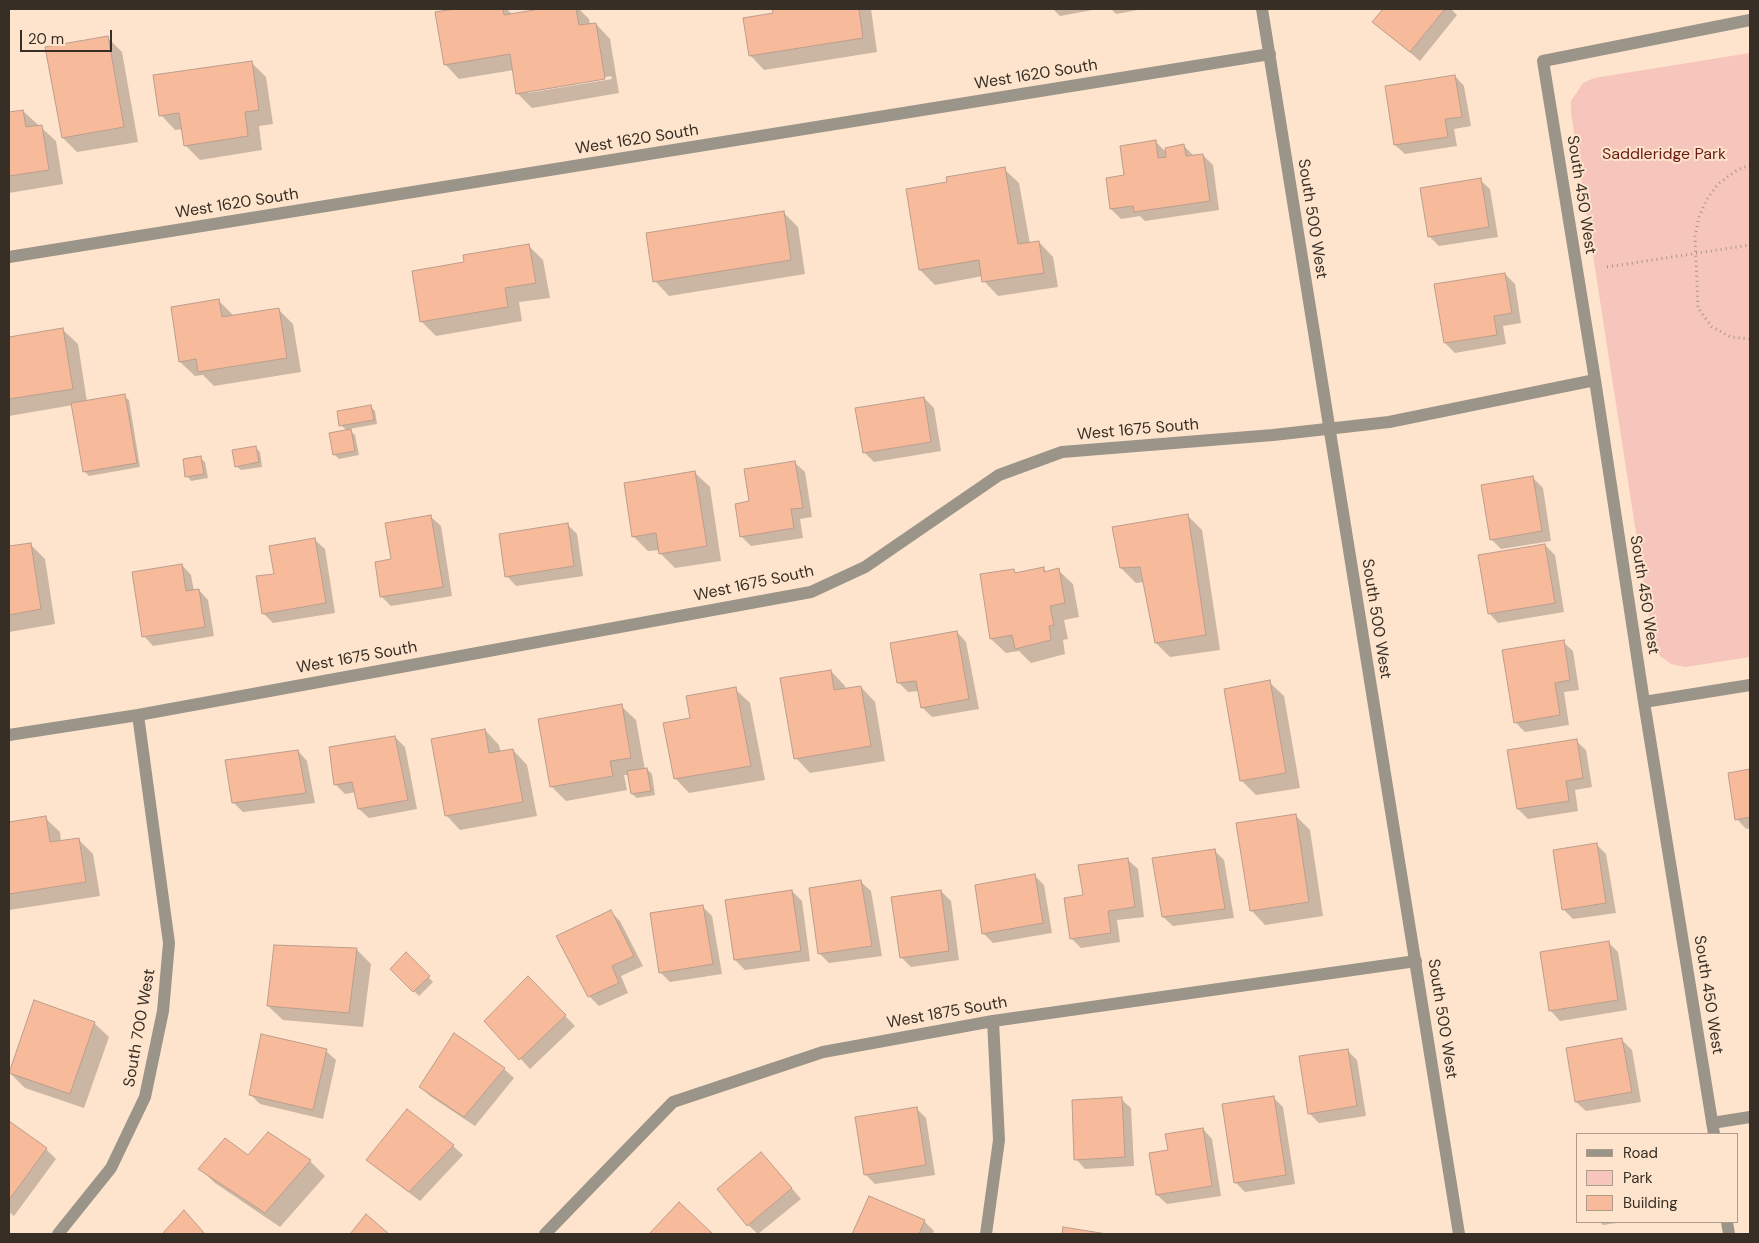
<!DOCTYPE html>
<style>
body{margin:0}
#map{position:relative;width:1759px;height:1243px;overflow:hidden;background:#fee4cc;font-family:"DM Sans",sans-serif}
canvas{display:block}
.frame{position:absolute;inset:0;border:10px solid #372e25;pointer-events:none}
.legend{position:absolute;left:1576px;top:1133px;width:162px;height:90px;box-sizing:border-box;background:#fee4cc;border:1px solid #ae9b89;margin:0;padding:6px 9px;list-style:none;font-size:15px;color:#372e25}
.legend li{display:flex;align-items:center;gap:10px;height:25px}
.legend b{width:25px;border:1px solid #ae9b89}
.scale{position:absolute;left:20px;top:30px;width:92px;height:22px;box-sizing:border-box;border:2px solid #372e25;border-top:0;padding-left:6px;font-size:15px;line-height:18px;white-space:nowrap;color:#372e25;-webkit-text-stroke:4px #fee4cc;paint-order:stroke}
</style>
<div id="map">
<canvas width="1759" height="1243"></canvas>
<div class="frame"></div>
<ul class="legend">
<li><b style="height:6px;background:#9b9589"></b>Road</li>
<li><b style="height:14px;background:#f6c5bc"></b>Park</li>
<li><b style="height:14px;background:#f7ba9b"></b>Building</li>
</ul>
<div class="scale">20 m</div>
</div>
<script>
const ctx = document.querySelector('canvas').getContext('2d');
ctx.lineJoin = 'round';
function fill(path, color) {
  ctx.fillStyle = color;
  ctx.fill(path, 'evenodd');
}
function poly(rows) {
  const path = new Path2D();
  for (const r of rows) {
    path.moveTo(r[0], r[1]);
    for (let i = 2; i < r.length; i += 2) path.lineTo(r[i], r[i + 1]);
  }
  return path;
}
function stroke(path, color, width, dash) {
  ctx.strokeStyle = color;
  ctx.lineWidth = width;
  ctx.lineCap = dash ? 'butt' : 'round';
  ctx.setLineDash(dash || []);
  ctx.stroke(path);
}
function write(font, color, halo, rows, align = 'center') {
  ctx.font = font + ' "DM Sans",sans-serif';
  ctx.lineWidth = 4;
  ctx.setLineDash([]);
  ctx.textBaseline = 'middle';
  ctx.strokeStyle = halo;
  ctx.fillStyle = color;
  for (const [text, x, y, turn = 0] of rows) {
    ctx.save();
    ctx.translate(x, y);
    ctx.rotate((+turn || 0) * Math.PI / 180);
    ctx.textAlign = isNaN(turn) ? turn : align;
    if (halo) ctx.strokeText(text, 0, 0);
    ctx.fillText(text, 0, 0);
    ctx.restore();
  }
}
fill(poly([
 [1750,53,1750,657,1685,667,1671,664,1660,656,1653,643,1571,113,1571,101,1583,83,1594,78]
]), '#f6c5bc');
fill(poly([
 [463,9,507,9,513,15,548,9,579,9,589,19,590,25,596,24,610,39,619,93,532,108,517,93,514,70,459,79,445,64,436,13],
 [611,76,612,79,528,93,528,91],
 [773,9,871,9,877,52,764,70,750,55,774,14],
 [1053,9,1098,9,1060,16],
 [1111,9,1143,9,1116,14],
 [1385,9,1451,9,1457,15,1420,61,1374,22],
 [108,38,122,52,138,142,77,152,63,138],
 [251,62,266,77,273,124,259,126,262,150,200,160,185,145,183,129,175,130,161,115],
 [1455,76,1464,86,1471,126,1454,129,1457,146,1405,154,1395,145],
 [23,111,56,141,63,184,9,193,9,113],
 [1155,141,1167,153,1184,146,1194,156,1203,155,1213,165,1219,210,1145,221,1140,216,1121,219,1111,209,1107,179,1125,176],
 [1004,169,1019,183,1030,244,1039,242,1053,257,1058,287,998,296,984,281,983,276,935,285,920,270,907,190,948,183],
 [1480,180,1490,189,1498,237,1439,246,1429,236],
 [783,212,798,227,805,274,669,296,655,281],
 [528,245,543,260,550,298,519,302,522,321,436,336,421,321],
 [1505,274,1515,284,1521,323,1503,326,1506,344,1455,353,1445,343],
 [219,301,233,315,279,310,293,324,301,372,214,386,203,375,195,376,180,362],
 [63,330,78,344,87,402,124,396,129,400,140,467,89,476,84,471,73,405,9,416,9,338],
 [924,398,934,408,941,451,874,462,864,452],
 [370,406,375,411,377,424,349,429,355,435,359,455,339,459,334,454,347,431,341,425],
 [256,448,260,452,262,467,241,470,236,466],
 [200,458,205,462,208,478,191,481,187,476],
 [795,463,805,472,812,517,800,519,803,538,751,546,741,536,751,502],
 [695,473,710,487,721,561,675,568,660,553,660,550,648,551,634,537],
 [1533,478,1543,488,1551,541,1501,549,1491,539],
 [1188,516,1202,530,1220,650,1170,657,1156,643,1144,582,1136,583,1121,568],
 [431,517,441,526,452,596,391,606,381,596,393,560],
 [567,524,577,534,583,576,516,586,507,576],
 [315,540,325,549,335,613,273,623,263,613,275,575],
 [30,544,45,559,55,624,9,632,9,548],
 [1545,545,1555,555,1564,612,1498,623,1489,613],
 [182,565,191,575,194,591,199,590,208,600,214,636,153,646,144,636],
 [1044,569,1047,572,1058,570,1073,584,1079,617,1064,620,1068,639,1063,640,1065,654,1031,663,1019,651,1006,653,991,639,1013,570,1017,574],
 [957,632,966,642,979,709,932,717,922,707,919,691,908,692,898,682],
 [1563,642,1573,651,1579,690,1564,692,1569,725,1525,732,1515,722],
 [831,671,845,686,846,689,861,687,875,702,885,761,810,773,796,758],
 [1269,682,1284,696,1300,788,1256,795,1241,780],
 [735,689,750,703,765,780,689,793,675,778,691,719],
 [621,706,636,720,645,770,647,769,652,774,655,795,637,798,632,794,629,775,624,775,627,790,566,801,551,786],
 [485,730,499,745,501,753,513,750,527,765,537,816,460,830,446,815],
 [395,737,405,747,417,809,369,818,359,809,356,792,345,794,336,785],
 [1576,741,1586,750,1592,787,1575,790,1578,811,1528,819,1518,809],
 [298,751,307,761,315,803,243,812,233,802],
 [1750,771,1750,828,1746,829,1737,819,1729,774],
 [1295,815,1310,830,1323,916,1265,925,1251,910],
 [45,818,60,832,61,842,78,839,93,854,100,896,9,910,9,824],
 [1596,844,1606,854,1616,913,1573,919,1564,910],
 [1214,850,1224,860,1234,918,1173,926,1163,917],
 [1128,860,1138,869,1144,917,1117,920,1120,942,1081,948,1071,938,1084,896],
 [1034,875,1044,885,1052,933,993,943,983,933],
 [861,882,871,891,882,956,829,963,819,953],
 [792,891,802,901,810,961,745,970,735,960,726,901],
 [941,891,951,901,959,960,911,967,901,957],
 [703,907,712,916,722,974,670,982,660,972],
 [611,912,620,921,643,966,621,976,628,993,599,1006,589,996],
 [1608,942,1618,952,1627,1010,1560,1021,1551,1011,1541,953],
 [356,949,371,964,363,1027,283,1020,268,1006],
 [406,954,433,982,419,996,392,969],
 [528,978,575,1026,530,1069,486,1021],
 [94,1023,109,1037,84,1108,25,1088,10,1073],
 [1622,1040,1632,1050,1641,1102,1586,1111,1576,1102],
 [1347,1050,1357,1060,1366,1116,1319,1123,1309,1113],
 [326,1051,336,1060,323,1119,260,1104,250,1094],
 [504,1069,514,1078,475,1126,430,1096,420,1086],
 [1273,1097,1283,1107,1295,1184,1245,1192,1235,1182],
 [1121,1099,1131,1108,1134,1166,1085,1169,1076,1159],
 [917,1109,926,1118,935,1175,875,1184,866,1175],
 [9,1122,46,1149,56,1159,14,1216,9,1212],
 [1203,1129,1212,1139,1221,1196,1167,1204,1157,1195,1169,1151],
 [268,1134,310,1161,325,1176,280,1227,215,1183,200,1169,248,1157],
 [453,1146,463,1155,420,1201,378,1169,368,1160],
 [770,1163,801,1199,758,1234,748,1225],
 [870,1197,924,1221,934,1231,933,1234,853,1234],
 [679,1204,711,1234,650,1234],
 [1600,1222,1624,1222,1603,1225]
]), '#0003');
const building = poly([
 [455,9,503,9,504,15,540,9,576,9,579,25,596,23,605,79,516,94,510,54,444,65,435,12,455,9],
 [772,9,859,9,863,38,749,56,743,18,773,13,772,9],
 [1383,9,1445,9,1410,52,1372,22,1383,9],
 [108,36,124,127,62,138,45,47,108,36],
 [252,61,259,110,245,112,248,136,184,146,179,113,159,116,153,75,252,61],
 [1455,75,1462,117,1445,119,1448,137,1394,145,1385,86,1455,75],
 [23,110,26,127,42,125,49,170,9,176,9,112,23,110],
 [1156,140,1158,158,1166,157,1165,148,1184,144,1186,156,1203,154,1210,201,1134,212,1133,206,1110,209,1106,178,1124,175,1120,146,1156,140],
 [1005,167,1018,244,1039,241,1044,273,982,282,979,260,919,270,906,189,947,182,946,177,1005,167],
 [1481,178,1489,227,1428,237,1420,188,1481,178],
 [784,211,791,260,653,282,646,233,784,211],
 [529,244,536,283,505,288,508,307,420,322,412,271,464,262,463,255,529,244],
 [1505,273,1512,313,1494,316,1497,335,1444,343,1434,284,1505,273],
 [219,299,222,317,279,308,287,358,198,372,196,359,179,362,171,307,219,299],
 [63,328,73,389,9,399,9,337,63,328],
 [125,394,137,463,83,472,71,403,125,394],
 [924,397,931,442,863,453,855,408,924,397],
 [371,405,374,420,339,426,337,411,371,405],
 [351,429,355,451,333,455,329,433,351,429],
 [256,446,259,462,235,467,232,450,256,446],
 [201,456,204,474,185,477,183,459,201,456],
 [795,461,803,508,791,509,794,528,740,537,735,504,749,501,744,469,795,461],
 [695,471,707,546,659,554,656,533,632,537,624,483,695,471],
 [1533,476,1542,531,1490,540,1481,485,1533,476],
 [1188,514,1206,635,1155,643,1140,567,1120,568,1112,527,1188,514],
 [431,515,443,587,380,597,375,562,391,559,385,523,431,515],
 [568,523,574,566,505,577,499,534,568,523],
 [315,538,326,603,262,614,256,576,274,574,269,546,315,538],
 [31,543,41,609,9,615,9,546,31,543],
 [1545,544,1555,603,1488,614,1478,555,1545,544],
 [182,564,186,591,199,589,205,627,142,637,132,572,182,564],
 [1044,567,1044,572,1059,568,1065,603,1050,606,1054,625,1049,626,1051,640,1015,649,1012,635,990,639,980,574,1014,569,1015,573,1044,567],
 [957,631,969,699,921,708,916,681,897,683,890,643,957,631],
 [1564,640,1570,680,1555,683,1560,715,1514,723,1502,650,1564,640],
 [831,670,834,690,861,686,871,746,794,759,780,678,831,670],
 [1270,680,1286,773,1240,781,1224,689,1270,680],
 [736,687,751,766,674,779,663,723,690,718,686,696,736,687],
 [622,704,631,758,610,761,613,776,550,787,538,719,622,704],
 [485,729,489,753,513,749,523,802,445,816,431,739,485,729],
 [395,736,408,800,358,809,352,782,334,785,329,747,395,736],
 [1577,739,1583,778,1566,781,1569,801,1517,809,1507,750,1577,739],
 [298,750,306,793,232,803,225,760,298,750],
 [647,768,651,791,631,794,627,771,647,768],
 [1750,769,1750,817,1735,820,1728,773,1750,769],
 [1296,814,1309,902,1250,911,1236,823,1296,814],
 [46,816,50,842,79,838,86,882,9,894,9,822,46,816],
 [1597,843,1606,903,1562,910,1553,850,1597,843],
 [1215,849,1225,909,1162,917,1152,858,1215,849],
 [1128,858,1135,907,1108,911,1111,933,1070,939,1064,898,1083,895,1078,865,1128,858],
 [1035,874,1043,923,982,934,975,885,1035,874],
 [861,880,872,946,818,954,809,888,861,880],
 [792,890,801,951,734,960,725,900,792,890],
 [941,890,949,951,900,958,891,897,941,890],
 [703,905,713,964,659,973,650,913,703,905],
 [611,910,634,956,612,966,619,983,588,997,556,936,611,910],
 [1609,941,1618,1000,1549,1011,1540,952,1609,941],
 [274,945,357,948,349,1013,267,1006,274,945],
 [406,952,430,976,413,992,390,969,406,952],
 [528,976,566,1015,519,1060,484,1021,528,976],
 [34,1000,95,1022,70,1094,9,1073,34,1000],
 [454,1033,505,1068,464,1117,419,1087,454,1033],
 [261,1034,327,1049,313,1110,249,1095,261,1034],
 [1622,1038,1632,1092,1575,1102,1566,1048,1622,1038],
 [1348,1049,1357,1106,1308,1114,1299,1056,1348,1049],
 [1274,1096,1286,1175,1234,1183,1222,1104,1274,1096],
 [1122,1097,1125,1157,1074,1160,1072,1100,1122,1097],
 [917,1107,926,1165,864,1175,855,1117,917,1107],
 [407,1109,454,1145,409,1192,366,1160,407,1109],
 [9,1121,47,1148,9,1200,9,1121],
 [1203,1128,1212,1186,1156,1195,1149,1153,1168,1150,1165,1134,1203,1128],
 [268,1132,311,1160,265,1213,198,1169,225,1138,248,1155,268,1132],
 [761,1152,792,1188,747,1226,717,1189,761,1152],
 [869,1196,925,1220,919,1234,852,1234,869,1196],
 [679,1202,713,1234,649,1234,679,1202],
 [184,1210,205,1234,162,1234,184,1210],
 [366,1214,389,1234,350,1234,366,1214],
 [1063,1227,1107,1234,1062,1234,1063,1227]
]);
fill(building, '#f7ba9b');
stroke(building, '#bb9d8d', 1);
stroke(poly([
 [1750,165,1737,170,1718,184,1707,199,1699,217,1695,236,1698,308,1712,327,1731,337,1750,339],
 [1607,267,1750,245]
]), '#a99685', 3, [1, 4]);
stroke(poly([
 [9,257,1270,54],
 [1644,702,1750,685],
 [9,735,138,715,811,592,865,567,999,475,1062,452,1273,435,1389,422,1595,380],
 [1712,1123,1750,1117],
 [1714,1134,1644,702,1595,380,1543,61,1750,20],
 [1727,1222,1729,1234],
 [58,1234,111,1168,145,1097,163,1011,169,943,138,715],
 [545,1234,673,1102,823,1052,993,1021,1416,961],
 [986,1234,999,1140,993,1021]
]), '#9b9589', 12);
stroke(poly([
 [1262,9,1459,1234]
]), '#9b9589', 12);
write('16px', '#372e25', '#fee4cc', [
 ["West 1620 South",1036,75,-9],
 ["West 1620 South",637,140,-9],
 ["South 450 West",1581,195,81],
 ["West 1620 South",237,204,-9],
 ["South 500 West",1312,219,81],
 ["West 1675 South",1138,430,-5],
 ["West 1675 South",754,584,-12],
 ["South 450 West",1644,595,81],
 ["South 500 West",1376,619,81],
 ["West 1675 South",357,658,-10],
 ["South 450 West",1708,995,81],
 ["West 1875 South",947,1013,-10],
 ["South 500 West",1442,1019,81],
 ["South 700 West",140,1028,-80]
]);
write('16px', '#691b12', '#fee4cc', [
 ["Saddleridge Park",1664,155]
]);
</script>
